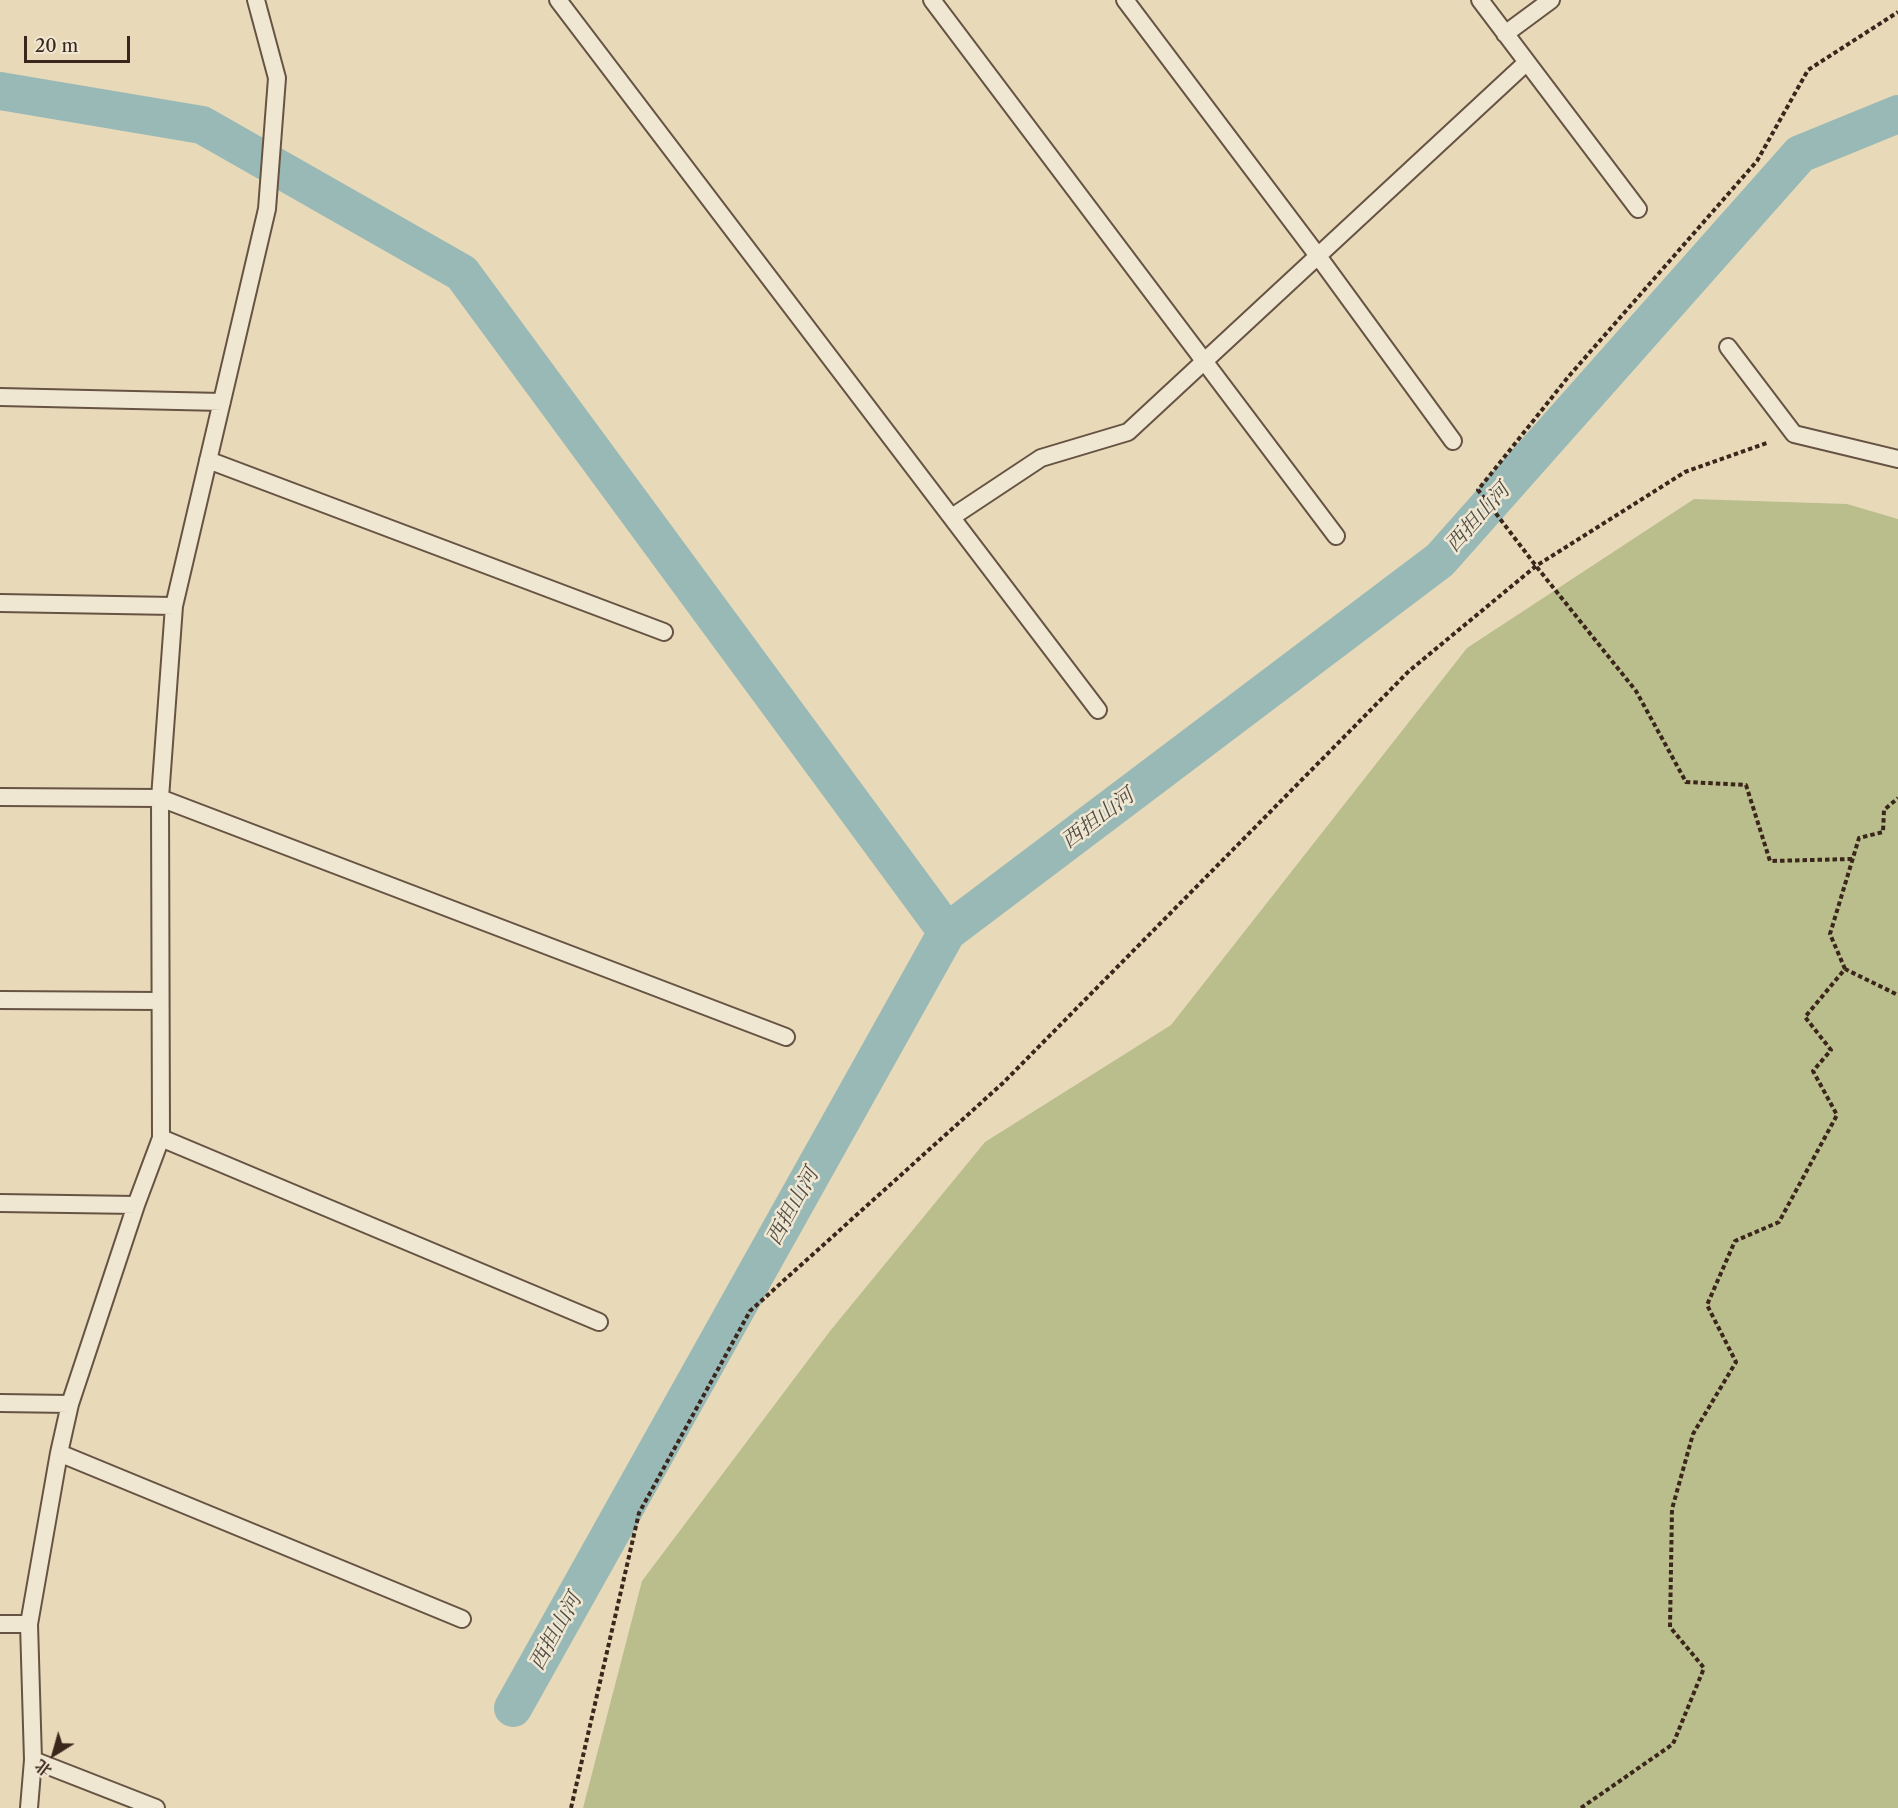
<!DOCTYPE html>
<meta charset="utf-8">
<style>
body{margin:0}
#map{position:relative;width:1898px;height:1808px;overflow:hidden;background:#e8dab9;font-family:"Libre Caslon Text","Noto Serif SC",serif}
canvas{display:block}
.north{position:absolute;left:24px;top:1724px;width:60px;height:60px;-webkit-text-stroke:4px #f0e7d2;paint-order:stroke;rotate:217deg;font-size:16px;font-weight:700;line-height:24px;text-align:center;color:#3b261c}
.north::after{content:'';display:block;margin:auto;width:21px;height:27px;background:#3b261c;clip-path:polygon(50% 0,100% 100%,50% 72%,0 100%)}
.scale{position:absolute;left:24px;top:36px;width:106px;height:27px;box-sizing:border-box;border:3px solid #3b261c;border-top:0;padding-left:8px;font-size:18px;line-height:21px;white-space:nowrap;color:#3b261c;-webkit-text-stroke:4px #f0e7d2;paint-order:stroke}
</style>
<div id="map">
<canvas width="1898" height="1808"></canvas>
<div class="north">北</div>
<div class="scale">20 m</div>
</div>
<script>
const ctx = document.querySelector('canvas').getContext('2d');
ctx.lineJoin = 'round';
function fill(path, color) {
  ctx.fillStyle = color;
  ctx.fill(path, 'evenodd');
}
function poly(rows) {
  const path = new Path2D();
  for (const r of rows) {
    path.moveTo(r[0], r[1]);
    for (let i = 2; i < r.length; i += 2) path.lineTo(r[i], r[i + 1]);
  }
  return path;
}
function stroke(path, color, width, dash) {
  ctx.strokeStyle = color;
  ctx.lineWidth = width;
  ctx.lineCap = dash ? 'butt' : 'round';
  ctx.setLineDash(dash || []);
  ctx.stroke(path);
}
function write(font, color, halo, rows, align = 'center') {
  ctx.font = font + ' "Libre Caslon Text","Noto Serif SC",serif';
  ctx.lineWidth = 5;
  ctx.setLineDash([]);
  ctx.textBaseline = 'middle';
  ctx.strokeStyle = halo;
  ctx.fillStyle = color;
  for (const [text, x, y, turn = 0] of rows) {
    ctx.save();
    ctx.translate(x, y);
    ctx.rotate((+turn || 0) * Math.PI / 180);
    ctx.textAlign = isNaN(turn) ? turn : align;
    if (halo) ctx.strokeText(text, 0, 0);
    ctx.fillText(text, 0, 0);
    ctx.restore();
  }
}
fill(poly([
 [1694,499,1847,504,1898,519,1898,1808,583,1808,642,1581,830,1331,985,1142,1171,1025,1467,648]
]), '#babe8c');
stroke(poly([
 [0,91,202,125,462,273,947,932],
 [513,1708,947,932,1440,560,1800,154,1898,114]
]), '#99b9b7', 38);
const lane = poly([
 [558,0,1098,710],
 [932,0,1336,536],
 [1125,0,1318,256,1453,441],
 [1480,0,1638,209],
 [1505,34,1551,0],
 [1728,347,1794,434,1898,459],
 [0,397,222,402],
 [208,460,664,632],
 [952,517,1041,458,1128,432,1527,62],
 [0,603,174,606],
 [0,797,160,798,786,1037],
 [0,1000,160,1001],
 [161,1138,599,1322],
 [0,1203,136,1205],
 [0,1403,70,1404],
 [59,1453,462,1619],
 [0,1624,29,1624],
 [33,1760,156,1808],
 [29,1808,33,1760,29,1624,59,1453,70,1404,136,1205,161,1138,160,798,174,606,267,209,277,78,256,0]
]);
stroke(lane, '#665343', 20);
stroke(poly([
 [1852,859,1770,861,1746,785,1686,782,1636,691,1536,566,1478,490,1569,376,1757,161,1808,70,1898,12],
 [1845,969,1830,934,1859,838,1883,832,1884,810,1898,798],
 [571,1808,639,1513,750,1311,1003,1083,1409,671,1536,566,1685,472,1767,443],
 [1581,1808,1673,1744,1704,1668,1670,1627,1672,1509,1693,1434,1736,1362,1707,1305,1735,1241,1779,1222,1837,1115,1813,1071,1831,1050,1805,1017,1845,969,1898,995]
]), '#3b261c', 4, [4.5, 3]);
stroke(lane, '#f0e7d2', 16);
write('italic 21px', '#524b43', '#f0e7d2', [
 ["西担山河",1478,518,-48],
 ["西担山河",1098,819,-37],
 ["西担山河",793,1207,-61],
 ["西担山河",556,1632,-61]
]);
</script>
